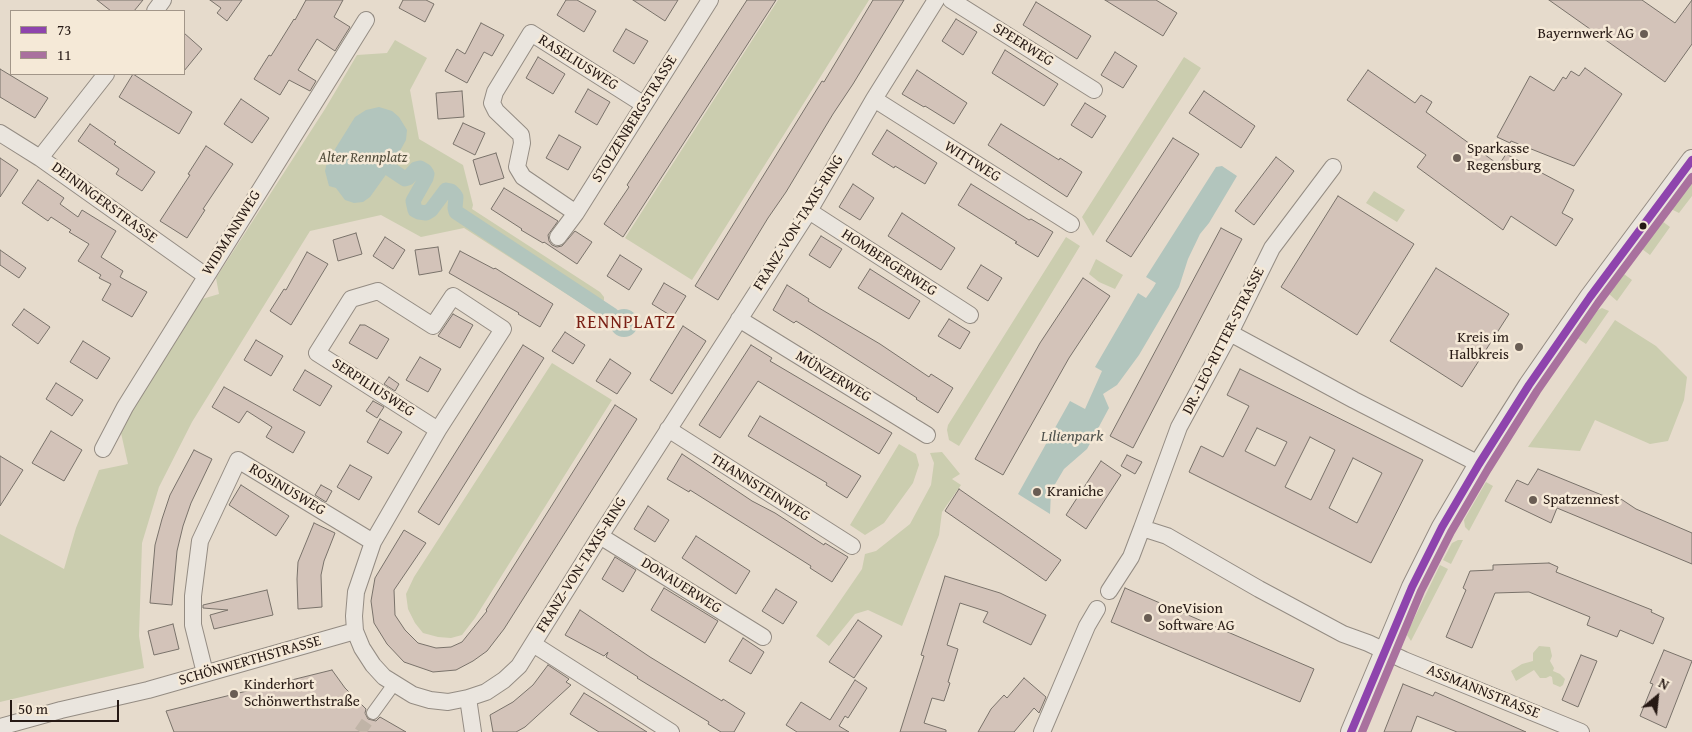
<!DOCTYPE html>
<meta charset="utf-8">
<style>
body{margin:0}
#map{position:relative;width:1692px;height:732px;overflow:hidden;background:#e6dbcc;font-family:"Gentium Book Plus",serif}
canvas{display:block}
.legend{position:absolute;left:10px;top:10px;width:175px;height:65px;box-sizing:border-box;background:#f5e9d7;border:1px solid #a29689;margin:0;padding:6px 9px;list-style:none;font-size:15px;color:#261914}
.legend li{display:flex;align-items:center;gap:10px;height:25px}
.legend b{width:25px;border:1px solid #a29689}
.north{position:absolute;left:1632px;top:672px;width:50px;height:50px;-webkit-text-stroke:4px #f5e9d7;paint-order:stroke;rotate:28deg;font-size:14px;font-weight:700;line-height:20px;text-align:center;color:#261914}
.north::after{content:'';display:block;margin:auto;width:18px;height:22px;background:#261914;clip-path:polygon(50% 0,100% 100%,50% 72%,0 100%)}
.scale{position:absolute;left:10px;top:700px;width:109px;height:22px;box-sizing:border-box;border:2px solid #261914;border-top:0;padding-left:6px;font-size:15px;line-height:18px;white-space:nowrap;color:#261914;-webkit-text-stroke:4px #f5e9d7;paint-order:stroke}
</style>
<div id="map">
<canvas width="1692" height="732"></canvas>
<ul class="legend">
<li><b style="height:6px;background:#8e44ad"></b>73</li>
<li><b style="height:6px;background:#a9719e"></b>11</li>
</ul>
<div class="north">N</div>
<div class="scale">50 m</div>
</div>
<script>
const ctx = document.querySelector('canvas').getContext('2d');
ctx.lineJoin = 'round';
function fill(path, color) {
  ctx.fillStyle = color;
  ctx.fill(path, 'evenodd');
}
function poly(rows) {
  const path = new Path2D();
  for (const r of rows) {
    if (r.length === 3) {
      path.moveTo(r[0] + r[2], r[1]);
      path.arc(r[0], r[1], r[2], 0, 2 * Math.PI);
      continue;
    }
    path.moveTo(r[0], r[1]);
    for (let i = 2; i < r.length; i += 2) path.lineTo(r[i], r[i + 1]);
  }
  return path;
}
function stroke(path, color, width, dash) {
  ctx.strokeStyle = color;
  ctx.lineWidth = width;
  ctx.lineCap = dash ? 'butt' : 'round';
  ctx.setLineDash(dash || []);
  ctx.stroke(path);
}
function write(font, color, halo, rows, align = 'center') {
  ctx.font = font + ' "Gentium Book Plus",serif';
  ctx.lineWidth = 5;
  ctx.setLineDash([]);
  ctx.textBaseline = 'middle';
  ctx.strokeStyle = halo;
  ctx.fillStyle = color;
  for (const [text, x, y, turn = 0] of rows) {
    ctx.save();
    ctx.translate(x, y);
    ctx.rotate((+turn || 0) * Math.PI / 180);
    ctx.textAlign = isNaN(turn) ? turn : align;
    if (halo) ctx.strokeText(text, 0, 0);
    ctx.fillText(text, 0, 0);
    ctx.restore();
  }
}
fill(poly([
 [778,0,869,0,692,280,625,238],
 [395,40,427,58,410,90,419,139,463,165,473,205,472,209,600,292,604,297,604,300,597,309,590,309,464,228,421,237,381,215,310,231,192,422,159,487,142,543,139,636,144,668,0,702,0,534,64,569,76,528,99,470,128,464,121,433,132,411,173,344,202,299,219,294,216,278,325,109,357,55,387,53],
 [1184,57,1201,68,1093,236,1082,217],
 [1692,180,1692,196,1679,213,1671,209],
 [1374,191,1405,210,1397,222,1366,203],
 [1662,221,1670,227,1650,255,1642,249],
 [1066,237,1080,246,959,446,949,440,947,430,948,425],
 [1096,259,1123,275,1115,289,1099,282,1089,274],
 [1624,274,1632,280,1617,301,1609,294],
 [1602,308,1609,311,1586,344,1577,338,1598,310],
 [1615,320,1656,346,1687,377,1684,400,1668,441,1650,444,1595,420,1580,451,1528,447],
 [552,363,612,400,475,618,462,635,451,638,438,637,423,633,415,623,408,609,406,594,414,577],
 [899,444,916,454,919,465,913,483,884,523,865,535,850,525],
 [942,452,960,474,952,479,961,485,942,512,939,535,902,626,868,610,855,614,829,646,816,636,862,569,865,554,876,551,910,524,931,485,934,463,930,453],
 [1486,482,1493,486,1469,531,1465,527,1464,520],
 [1458,540,1463,540,1451,564,1443,560,1452,543],
 [1440,565,1448,569,1411,641,1407,635,1409,629],
 [1539,646,1550,647,1552,656,1550,661,1554,668,1553,671,1560,674,1565,679,1563,685,1560,687,1553,684,1552,677,1550,676,1546,678,1540,678,1534,670,1516,681,1511,671,1522,664,1533,661,1533,653]
]), '#cbcdaf');
fill(poly([
 [379,107,392,111,399,117,407,130,406,140,390,169,370,197,363,202,354,203,345,200,336,188,329,186,325,171,327,162,355,117,366,110],
 [1222,166,1237,176,1209,223,1200,234,1188,259,1179,287,1139,355,1117,385,1103,394,1109,408,1087,449,1064,469,1051,491,1050,514,1018,494,1070,401,1085,409,1102,371,1095,367,1138,293,1146,298,1153,288,1156,283,1146,277,1216,167],
 [624,323,14]
]), '#b2c5bd');
stroke(poly([
 [390,169,405,179,408,178,416,169,420,168,425,171,427,174,426,178,413,201,415,210,419,212,426,213,431,210,446,190,451,191,454,194,456,197,455,208,456,212,612,315]
]), '#b2c5bd', 15);
const building = poly([
 [97,0,143,0,134,11,111,11,97,0],
 [210,0,242,0,227,21,217,13,221,8,210,0],
 [306,0,343,0,334,17,350,27,335,51,317,39,298,70,316,81,310,91,289,80,280,95,254,79,269,55,271,56,294,19,295,20,306,0],
 [403,0,426,0,434,4,425,22,399,8,403,0],
 [566,0,577,0,596,11,584,32,557,15,566,0],
 [633,0,678,0,665,21,633,0],
 [747,0,776,0,623,237,604,224,629,187,627,185,747,0],
 [873,0,904,0,853,84,833,114,786,192,768,218,718,300,695,286,822,81,824,82,873,0],
 [1105,0,1156,0,1177,13,1163,36,1105,0],
 [1549,0,1642,0,1675,23,1692,0,1692,44,1665,82,1549,0],
 [1036,2,1091,36,1077,59,1023,25,1036,2],
 [956,19,977,32,963,55,942,41,956,19],
 [481,23,504,35,492,56,484,52,467,83,445,71,457,49,465,54,481,23],
 [626,29,648,41,634,64,613,51,626,29],
 [184,33,202,49,184,71,184,33],
 [1005,50,1058,84,1044,106,992,73,1005,50],
 [1115,52,1137,66,1123,88,1101,75,1115,52],
 [538,57,565,74,553,94,526,78,538,57],
 [1585,68,1622,94,1574,166,1511,141,1510,143,1497,137,1530,76,1554,91,1563,77,1566,79,1571,71,1579,76,1585,68],
 [0,69,48,98,35,118,0,97,0,69],
 [917,70,967,103,954,124,925,106,924,107,902,94,917,70],
 [1368,70,1415,103,1421,95,1432,102,1426,112,1499,165,1506,154,1574,190,1562,213,1573,219,1556,246,1511,216,1503,230,1417,167,1426,155,1347,100,1368,70],
 [133,74,192,112,179,134,119,97,133,74],
 [588,89,610,102,597,125,575,112,588,89],
 [462,91,464,117,438,119,436,93,462,91],
 [1204,91,1255,126,1241,148,1189,113,1204,91],
 [241,99,269,118,252,143,224,124,241,99],
 [1085,103,1106,116,1092,138,1071,125,1085,103],
 [463,123,485,133,475,155,453,144,463,123],
 [90,124,116,142,114,144,155,172,142,191,116,174,119,169,78,141,90,124],
 [1001,124,1059,160,1060,158,1082,172,1067,197,988,145,1001,124],
 [887,130,937,163,925,184,895,166,894,168,872,154,887,130],
 [559,135,581,147,568,170,546,158,559,135],
 [1173,138,1199,154,1131,257,1106,241,1173,138],
 [206,146,233,164,203,209,205,210,187,238,160,221,190,175,188,174,206,146],
 [496,153,504,178,480,185,473,160,496,153],
 [1276,157,1294,171,1254,225,1235,211,1276,157],
 [0,158,18,170,0,197,0,158],
 [38,180,64,198,60,204,78,217,82,210,116,231,101,257,123,271,120,277,147,292,132,317,102,300,111,284,99,278,101,275,78,261,89,244,69,232,71,230,51,217,48,221,22,203,38,180],
 [853,184,874,198,860,220,839,207,853,184],
 [971,184,1029,220,1031,219,1053,232,1038,257,1015,243,1017,242,958,205,971,184],
 [504,188,558,221,548,235,549,241,552,245,557,247,562,246,575,231,592,242,577,264,544,242,543,243,521,230,522,229,491,209,504,188],
 [1338,196,1414,244,1357,335,1281,287,1338,196],
 [902,213,955,248,941,270,888,236,902,213],
 [1221,228,1242,239,1133,448,1110,436,1221,228],
 [356,233,362,254,338,261,333,240,356,233],
 [821,236,842,249,830,268,809,255,821,236],
 [385,237,405,250,393,269,373,256,385,237],
 [438,247,442,271,419,275,415,250,438,247],
 [0,250,26,268,19,278,0,265,0,250],
 [460,251,494,269,495,268,553,304,540,327,518,314,519,313,449,273,460,251],
 [307,252,328,264,291,325,270,311,284,289,286,290,307,252],
 [620,255,642,269,629,290,607,276,620,255],
 [981,265,1002,278,988,301,967,288,981,265],
 [1436,268,1509,314,1462,387,1390,341,1436,268],
 [870,269,920,301,909,319,858,288,870,269],
 [1083,278,1110,296,1069,358,1003,475,975,459,1040,343,1083,278],
 [664,283,686,296,673,317,652,304,664,283],
 [787,285,809,299,808,301,819,308,880,344,929,377,931,374,953,388,938,413,916,399,917,398,817,334,796,321,794,323,773,310,787,285],
 [24,309,50,327,38,344,12,325,24,309],
 [453,314,473,325,460,348,438,336,453,314],
 [949,319,970,332,960,349,938,336,949,319],
 [360,325,365,325,389,339,377,359,349,343,360,325],
 [683,326,706,341,672,394,650,380,683,326],
 [565,332,585,345,573,364,552,351,565,332],
 [256,340,283,356,271,376,244,360,256,340],
 [83,341,110,358,97,379,70,362,83,341],
 [523,345,544,358,439,525,418,512,523,345],
 [751,345,772,358,770,361,892,433,879,454,758,381,720,438,699,425,751,345],
 [420,357,441,369,428,392,406,380,420,357],
 [610,359,631,373,617,394,596,381,610,359],
 [1240,369,1423,460,1371,563,1189,472,1201,446,1223,457,1249,406,1227,395,1240,369],
 [1257,428,1287,442,1275,466,1245,451,1257,428],
 [1310,437,1335,450,1311,500,1285,487,1310,437],
 [1353,458,1382,473,1357,523,1329,508,1353,458],
 [305,370,332,386,320,406,293,390,305,370],
 [389,377,399,384,395,391,384,384,389,377],
 [56,383,83,400,72,416,46,399,56,383],
 [224,387,305,432,293,453,266,437,272,427,247,411,239,423,212,407,224,387],
 [373,401,384,407,377,418,366,411,373,401],
 [615,405,637,419,504,629,487,651,473,661,456,670,433,672,404,662,387,644,374,623,371,601,375,578,404,530,426,543,394,590,395,615,405,630,418,643,436,648,451,647,462,642,487,611,486,610,615,405],
 [760,416,861,476,847,498,826,485,827,483,748,436,760,416],
 [380,419,402,432,388,454,367,442,380,419],
 [51,431,82,450,64,481,32,463,51,431],
 [194,450,212,459,191,503,183,526,177,551,172,605,150,603,155,545,162,519,170,495,194,450],
 [682,454,752,501,775,513,824,545,825,543,848,557,832,582,810,568,811,566,690,490,689,492,667,479,682,454],
 [1127,455,1142,462,1135,474,1121,466,1127,455],
 [0,456,23,470,0,506,0,456],
 [1101,461,1121,475,1086,529,1066,515,1101,461],
 [350,465,372,477,359,500,337,487,350,465],
 [1538,469,1619,502,1621,499,1636,509,1692,533,1692,564,1557,508,1551,523,1505,501,1517,480,1528,485,1538,469],
 [241,485,289,516,276,536,229,505,241,485],
 [321,485,332,491,326,502,315,495,321,485],
 [959,489,1061,560,1046,581,945,511,959,489],
 [648,506,669,520,655,542,634,529,648,506],
 [314,523,335,533,324,561,321,575,322,607,298,609,297,579,298,562,314,523],
 [696,536,750,571,736,594,682,558,696,536],
 [615,557,636,570,623,592,602,579,615,557],
 [1549,563,1558,567,1556,572,1652,610,1651,612,1664,618,1653,644,1620,630,1617,637,1587,625,1590,617,1529,592,1495,593,1472,648,1446,637,1466,590,1463,588,1470,571,1493,570,1493,565,1549,563],
 [945,576,1000,593,1046,615,1031,645,983,622,988,612,960,603,947,645,958,649,948,682,950,683,944,701,932,698,924,723,946,730,946,732,900,732,924,656,921,655,945,576],
 [664,588,718,621,705,643,651,610,664,588],
 [1125,588,1314,669,1300,702,1111,622,1125,588],
 [776,589,797,602,783,624,762,611,776,589],
 [267,590,273,615,214,629,210,615,228,610,203,608,203,605,267,590],
 [580,610,650,657,722,701,723,699,745,713,734,732,721,732,708,724,709,722,637,678,638,677,606,657,608,652,604,656,565,635,580,610],
 [858,620,882,636,854,678,829,662,858,620],
 [173,624,179,649,154,655,148,631,173,624],
 [743,638,764,652,751,674,729,661,743,638],
 [1664,650,1692,661,1666,728,1640,716,1653,684,1650,683,1664,650],
 [1581,655,1597,661,1578,707,1562,700,1581,655],
 [548,665,569,679,566,682,571,685,525,727,516,732,493,732,490,715,513,702,533,685,548,665],
 [332,670,345,688,366,709,365,713,368,719,376,721,380,717,406,732,174,732,166,711,332,670],
 [1024,678,1046,697,1039,713,1034,708,1014,732,978,732,991,709,1004,695,1007,698,1024,678],
 [855,680,867,688,848,718,845,716,839,726,849,732,797,732,786,725,801,702,830,720,855,680],
 [1403,684,1433,696,1435,692,1526,732,1457,732,1417,716,1411,732,1384,732,1403,684],
 [584,693,599,702,647,732,599,732,570,714,584,693]
]);
fill(building, '#d3c3b9');
stroke(building, '#79726a', 1);
stroke(poly([
 [360,732,373,713]
]), '#c0b4a7', 12, [12, 6]);
const pedestrian = poly([
 [373,713,394,684]
]);
const minor = poly([
 [951,0,1094,90],
 [155,11,163,0],
 [874,99,1071,224],
 [0,133,40,158,206,276],
 [40,158,106,74],
 [1333,167,1272,248,1230,333,1179,427,1142,528,1167,536,1259,589,1343,634,1368,643,1404,660,1581,732],
 [809,211,970,315],
 [576,213,523,177,517,167,522,143,521,135,496,111,492,103,495,92,531,33,643,104],
 [558,237,576,213,710,0],
 [739,319,927,435],
 [1230,333,1354,400,1479,464],
 [668,429,852,546],
 [438,430,317,353,351,299,378,291,433,326,453,296,503,329,438,430,373,542,356,592,354,616,355,631,362,648,373,665,384,677,413,695,430,700,448,702,468,698,486,692,504,680,519,666,600,536,809,211,874,99,936,0],
 [103,449,125,407,366,20],
 [600,536,763,637],
 [1109,591,1131,557,1142,528],
 [533,644,671,732],
 [205,673,193,625,193,596,200,541,238,460,373,542],
 [468,698,473,732],
 [0,727,61,710,148,690,355,631],
 [1042,732,1087,626,1097,609]
]);
const tertiary = poly([
 [1351,732,1412,587,1442,527,1479,464,1529,385,1590,297,1692,160]
]);
stroke(pedestrian, '#948c83', 14);
stroke(minor, '#948c83', 18);
stroke(tertiary, '#948c83', 22);
stroke(pedestrian, '#eae5de', 12);
stroke(minor, '#eae5de', 16);
stroke(tertiary, '#eae5de', 20);
stroke(poly([
 [1351,732,1412,587,1442,527,1479,464,1529,385,1590,297,1692,160]
]), '#8e44ad', 8);
stroke(poly([
 [1362,732,1421,591,1451,532,1488,469,1537,391,1598,303,1692,177]
]), '#a9719e', 8);
for (const [x, y, r, color] of [
 [1644,34,5,"#695d54"],
 [1457,158,5,"#695d54"],
 [1643,226,4.5,"#261914"],
 [1519,347,5,"#695d54"],
 [1037,492,5,"#695d54"],
 [1533,500,5,"#695d54"],
 [1148,618,5,"#695d54"],
 [234,694,5,"#695d54"]
]) {
  const dot = new Path2D();
  dot.arc(x, y, r, 0, 2 * Math.PI);
  ctx.fillStyle = color;
  ctx.fill(dot);
  stroke(dot, '#f5e9d7', 2);
}
write('15px', '#261914', '#f5e9d7', [
 ["Bayernwerk AG",1634,34,"right"],
 ["Sparkasse",1467,149],
 ["Regensburg",1467,166],
 ["Kreis im",1509,338,"right"],
 ["Halbkreis",1509,355,"right"],
 ["Kraniche",1047,492],
 ["Spatzennest",1543,500],
 ["OneVision",1158,609],
 ["Software AG",1158,626],
 ["Kinderhort",244,685],
 ["Schönwerthstraße",244,702]
], 'left');
write('15px', '#261914', '#f5e9d7', [
 ["SPEERWEG",1023,45,32],
 ["RASELIUSWEG",578,63,32],
 ["STOLZENBERGSTRASSE",635,119,-58],
 ["WITTWEG",972,162,32],
 ["DEININGERSTRASSE",104,203,36],
 ["FRANZ-VON-TAXIS-RING",799,223,-58],
 ["WIDMANNWEG",232,233,-58],
 ["HOMBERGERWEG",889,263,33],
 ["DR.-LEO-RITTER-STRASSE",1224,341,-63],
 ["MÜNZERWEG",833,377,31],
 ["SERPILIUSWEG",373,388,33],
 ["THANNSTEINWEG",760,488,32],
 ["ROSINUSWEG",287,490,31],
 ["FRANZ-VON-TAXIS-RING",582,565,-58],
 ["DONAUERWEG",681,586,32],
 ["SCHÖNWERTHSTRASSE",250,661,-16],
 ["ASSMANNSTRASSE",1483,692,22]
]);
write('italic 15px', '#514c3b', '#f5e9d7', [
 ["Alter Rennplatz",363,158]
]);
write('italic 16px', '#4f524d', '#f5e9d7', [
 ["Lilienpark",1072,437]
]);
ctx.letterSpacing = '1px';
write('18px', '#7a1f14', '#f5e9d7', [
 ["RENNPLATZ",626,323]
]);
ctx.letterSpacing = '0px';
</script>
